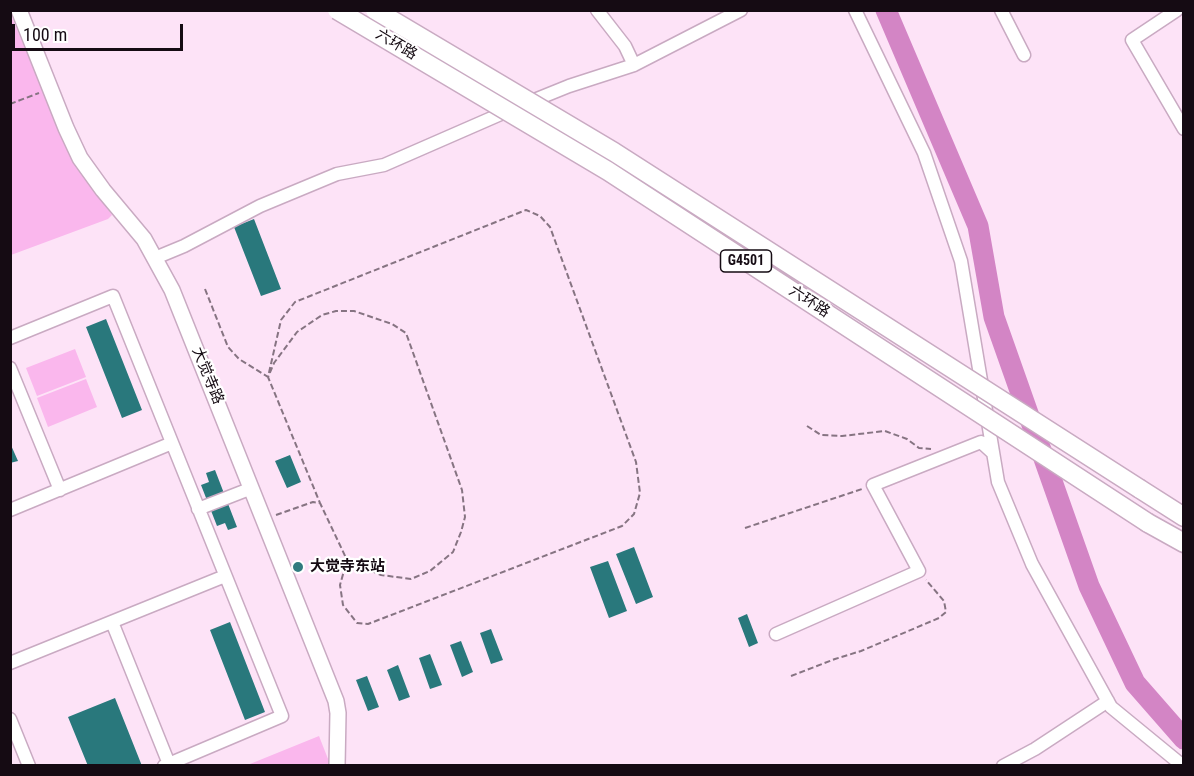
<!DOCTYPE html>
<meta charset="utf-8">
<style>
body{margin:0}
#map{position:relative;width:1194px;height:776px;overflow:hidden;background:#fde3f7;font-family:"Roboto Condensed",sans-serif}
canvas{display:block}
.frame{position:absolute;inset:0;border:12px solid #150b13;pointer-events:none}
.scale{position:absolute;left:12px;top:24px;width:171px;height:27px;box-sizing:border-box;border:3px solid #150b13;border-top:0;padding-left:8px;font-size:18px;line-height:21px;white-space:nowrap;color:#150b13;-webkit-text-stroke:4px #fff;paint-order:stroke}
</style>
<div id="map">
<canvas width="1194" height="776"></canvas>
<div class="frame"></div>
<div class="scale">100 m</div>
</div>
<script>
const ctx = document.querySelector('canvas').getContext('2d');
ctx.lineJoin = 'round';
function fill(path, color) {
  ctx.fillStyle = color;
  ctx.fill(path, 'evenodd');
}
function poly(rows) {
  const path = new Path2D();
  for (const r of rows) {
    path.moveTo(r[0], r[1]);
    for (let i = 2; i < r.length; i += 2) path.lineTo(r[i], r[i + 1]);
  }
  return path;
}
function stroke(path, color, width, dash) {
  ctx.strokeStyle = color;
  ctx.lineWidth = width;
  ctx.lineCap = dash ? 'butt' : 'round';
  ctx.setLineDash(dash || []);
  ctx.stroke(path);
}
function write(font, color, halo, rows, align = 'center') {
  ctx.font = font + ' "Roboto Condensed","Noto Sans SC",sans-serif';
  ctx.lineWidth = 4.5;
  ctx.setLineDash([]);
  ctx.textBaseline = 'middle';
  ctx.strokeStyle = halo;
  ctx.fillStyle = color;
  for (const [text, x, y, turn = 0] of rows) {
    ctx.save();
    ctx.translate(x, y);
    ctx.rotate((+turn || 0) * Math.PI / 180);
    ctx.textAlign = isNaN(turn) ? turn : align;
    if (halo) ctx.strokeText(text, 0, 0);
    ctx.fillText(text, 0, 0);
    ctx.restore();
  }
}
fill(poly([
 [10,13,73,162,112,215,108,219,11,255],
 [75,349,86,377,37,396,26,368],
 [86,379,97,407,48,427,37,398],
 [319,736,330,764,327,766,245,766]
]), '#fab7ed');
stroke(poly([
 [886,10,978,226,994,317,1089,586,1135,683,1184,739]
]), '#d385c5', 21);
fill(poly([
 [254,219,281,289,261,296,234,227],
 [106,319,142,410,122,418,86,327],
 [10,443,18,461,10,463],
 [290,455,301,482,287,488,275,461],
 [215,470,237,527,228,530,225,523,217,526,201,485,209,482,206,473],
 [634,547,653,597,636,604,616,554],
 [608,561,627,611,609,618,590,567],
 [747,614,758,643,749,647,738,618],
 [230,622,265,712,245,720,210,630],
 [491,629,503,660,491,664,480,633],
 [461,641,473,672,462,677,450,645],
 [430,654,442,685,430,689,419,658],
 [398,665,410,697,399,701,387,670],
 [367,676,379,707,368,711,356,680],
 [115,698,142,766,88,766,68,717]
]), '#29787c');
const minor = poly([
 [597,10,625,46,634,65],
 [855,10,924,153,961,261,998,482,1032,564,1111,707,1183,766],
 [1001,10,1024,55],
 [1177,10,1132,40,1184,129],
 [527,103,569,86,634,65,741,10],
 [155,258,184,246,260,206,337,174,384,165,510,110],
 [10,338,113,296,282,716,164,766],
 [10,368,60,490],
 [198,509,252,488],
 [10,510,172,443],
 [112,622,169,764],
 [776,634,919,571,873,485,981,442,993,453],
 [10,663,225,576],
 [10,719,29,766],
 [1003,766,1035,749,1108,701]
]);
const major = poly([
 [19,10,66,128,80,158,103,190,144,239,172,290,336,701,338,713,337,766]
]);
const highway = poly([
 [1140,489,1184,517],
 [1148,523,1184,543]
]);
stroke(minor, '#c9aac2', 15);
stroke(major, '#c9aac2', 18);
stroke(highway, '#c9aac2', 21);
stroke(poly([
 [10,104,39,93],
 [205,289,228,347,239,359,268,377,281,320,295,302,526,210,540,216,550,227,636,462,640,493,634,514,622,526,368,624,357,623,343,605,340,585,347,560],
 [807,426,821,435,842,436,885,431,907,439,919,448,931,449],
 [276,515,313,502,320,503,347,560,381,575,411,579,430,571,453,552,461,532,465,517,462,490,406,333,392,324,354,311,336,311,322,315,297,332,274,363,268,377,320,503],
 [745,528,862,489],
 [791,676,835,659,861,651,939,618,946,612,944,601,926,580]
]), '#867482', 2, [6, 3]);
stroke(minor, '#fff', 12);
stroke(major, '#fff', 15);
stroke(highway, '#fff', 18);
const highwayBridge = poly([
 [337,10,608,171,1148,523],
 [375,10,614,152,1140,489]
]);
stroke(highwayBridge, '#c9aac2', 21, []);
stroke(highwayBridge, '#fff', 18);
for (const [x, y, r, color] of [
 [298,567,6,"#317b7f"]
]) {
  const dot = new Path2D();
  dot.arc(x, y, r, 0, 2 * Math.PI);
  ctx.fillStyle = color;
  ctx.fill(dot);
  stroke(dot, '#fff', 2);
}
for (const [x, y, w] of [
 [746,261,51]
]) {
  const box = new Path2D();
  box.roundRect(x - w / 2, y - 11, w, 22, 4.5);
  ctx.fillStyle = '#fff';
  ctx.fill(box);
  stroke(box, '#150b13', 1.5);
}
write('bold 14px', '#150b13', null, [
 ["G4501",746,261]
]);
write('15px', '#150b13', '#fff', [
 ["六环路",396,45,31],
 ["六环路",809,302,33],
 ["大觉寺路",207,376,68]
]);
write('bold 15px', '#150b13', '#fff', [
 ["大觉寺东站",310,567]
], 'left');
</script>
